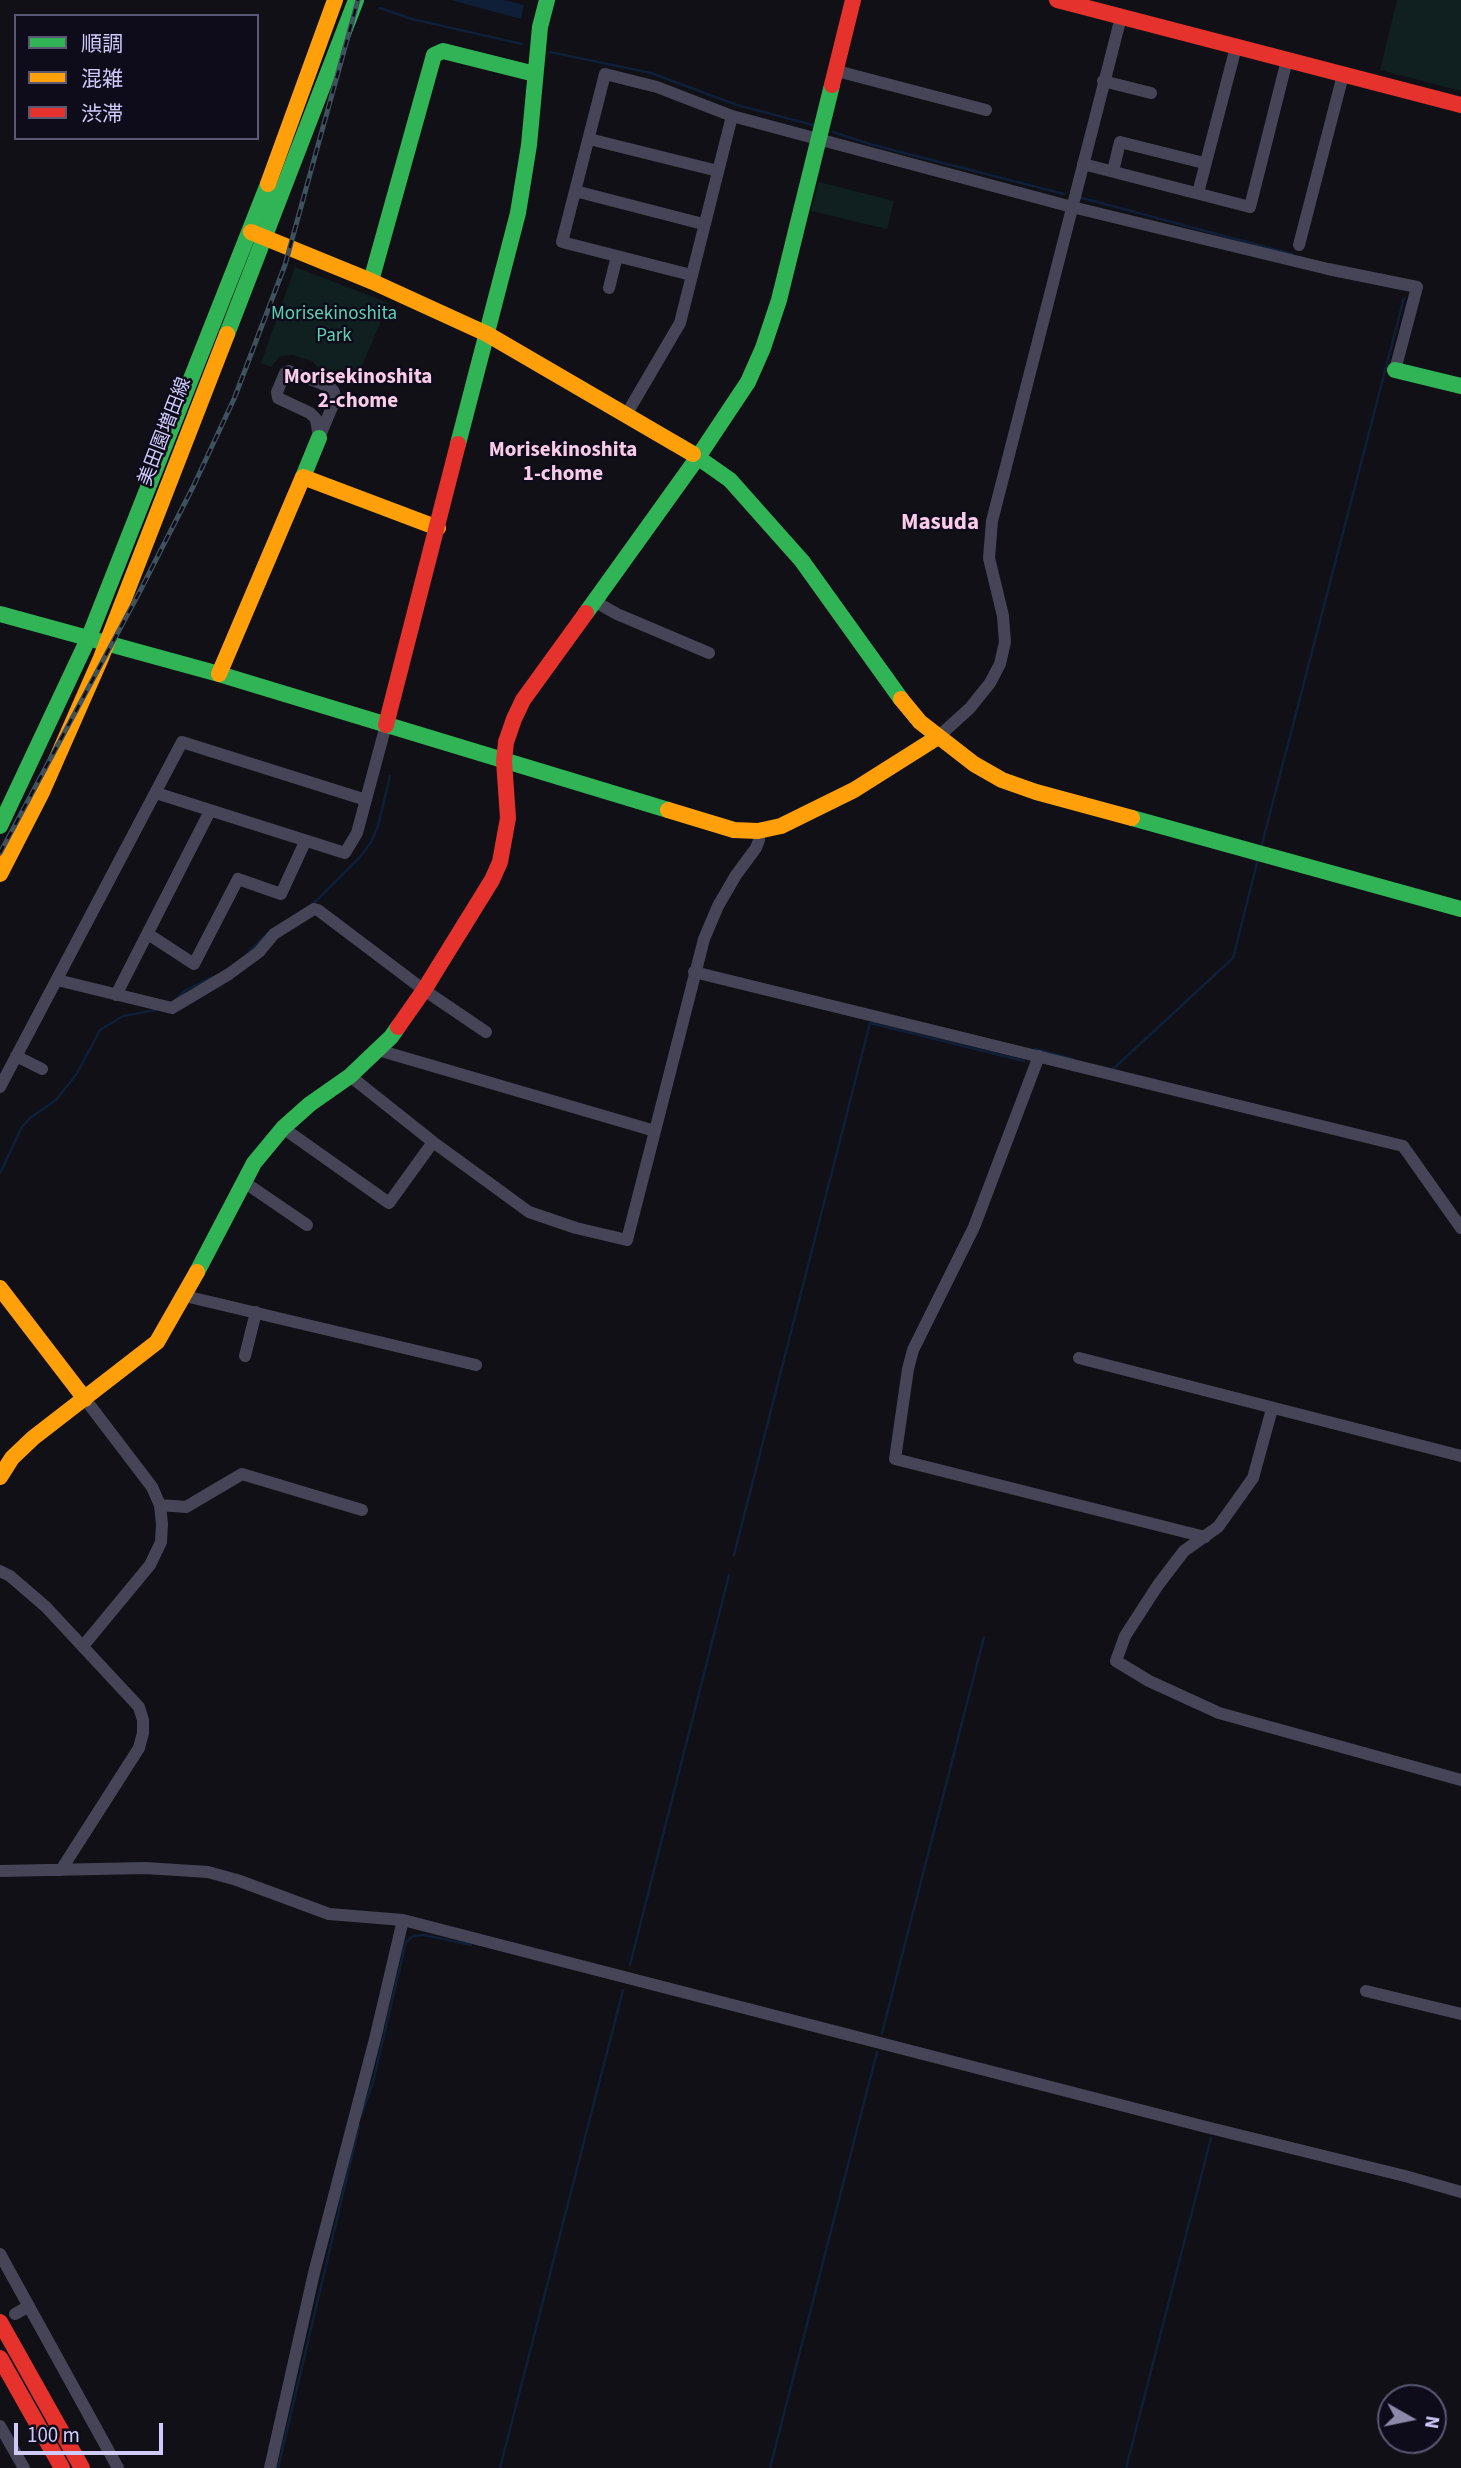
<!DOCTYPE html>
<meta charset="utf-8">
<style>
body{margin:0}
#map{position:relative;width:1461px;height:2468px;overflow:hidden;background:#101016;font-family:"Source Sans 3","Noto Sans JP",sans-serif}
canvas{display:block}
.legend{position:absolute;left:14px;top:14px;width:245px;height:126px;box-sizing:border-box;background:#0e0c1a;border:2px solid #5b5874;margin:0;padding:9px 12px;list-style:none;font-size:21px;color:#cfcafa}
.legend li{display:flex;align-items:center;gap:14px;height:35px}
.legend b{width:35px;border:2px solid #5b5874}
.north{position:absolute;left:1377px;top:2384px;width:70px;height:70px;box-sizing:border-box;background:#0e0c1a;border:2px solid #5b5874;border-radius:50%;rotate:99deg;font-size:19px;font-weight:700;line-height:28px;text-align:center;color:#cfcafa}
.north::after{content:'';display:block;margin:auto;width:24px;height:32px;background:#8c89aa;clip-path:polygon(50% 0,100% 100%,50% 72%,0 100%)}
.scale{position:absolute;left:14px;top:2423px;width:149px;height:32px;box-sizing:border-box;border:4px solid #cfcafa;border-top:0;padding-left:9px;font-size:21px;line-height:24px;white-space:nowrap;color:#cfcafa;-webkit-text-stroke:5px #0e0c1a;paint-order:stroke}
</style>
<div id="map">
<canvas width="1461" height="2468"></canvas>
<ul class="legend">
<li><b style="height:9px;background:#30b455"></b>順調</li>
<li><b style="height:9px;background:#ff9f0a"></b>混雑</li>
<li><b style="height:9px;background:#e5322d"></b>渋滞</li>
</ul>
<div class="north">N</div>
<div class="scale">100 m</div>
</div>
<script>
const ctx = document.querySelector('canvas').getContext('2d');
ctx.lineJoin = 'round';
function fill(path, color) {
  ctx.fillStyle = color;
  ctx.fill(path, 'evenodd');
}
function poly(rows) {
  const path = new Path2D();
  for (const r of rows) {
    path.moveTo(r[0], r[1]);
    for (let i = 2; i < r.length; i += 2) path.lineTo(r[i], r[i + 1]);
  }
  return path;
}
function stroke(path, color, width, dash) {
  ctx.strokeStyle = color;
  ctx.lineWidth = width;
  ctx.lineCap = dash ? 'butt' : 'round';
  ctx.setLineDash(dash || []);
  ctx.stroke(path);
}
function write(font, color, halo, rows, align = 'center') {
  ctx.font = font + ' "Source Sans 3","Noto Sans JP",sans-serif';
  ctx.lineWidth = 5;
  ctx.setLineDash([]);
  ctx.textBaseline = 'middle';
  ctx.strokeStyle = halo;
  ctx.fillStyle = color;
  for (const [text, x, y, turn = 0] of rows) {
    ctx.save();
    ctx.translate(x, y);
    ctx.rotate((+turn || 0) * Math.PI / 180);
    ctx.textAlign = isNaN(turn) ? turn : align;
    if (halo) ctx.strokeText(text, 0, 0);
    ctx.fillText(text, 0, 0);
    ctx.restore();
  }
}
fill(poly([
 [1397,0,1461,0,1461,91,1380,70],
 [819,182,894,201,887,229,811,211],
 [295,267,389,303,353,386,322,372,312,361,293,355,280,356,271,367,261,363]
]), '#102020');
fill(poly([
 [451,0,504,0,524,5,521,19]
]), '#0f1f38');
stroke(poly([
 [380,8,412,19,522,44],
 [550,52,651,73,737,105,813,125],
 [833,132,873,145,1064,194],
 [1082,198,1292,254],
 [1262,844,1404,298],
 [313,904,360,857,371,842,378,826,390,776],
 [249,952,269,932],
 [176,999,186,990,212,977],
 [1035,1049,1073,1059],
 [1113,1069,1233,958,1258,859],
 [0,1173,22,1127,30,1118,56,1100,76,1075,100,1030,123,1016,156,1010],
 [734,1555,870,1023,1024,1061],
 [630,1965,729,1575],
 [882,2033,984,1637],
 [361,2116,373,2082,406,1942,413,1936,424,1935,471,1945],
 [278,2468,359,2126],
 [500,2468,623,1990],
 [770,2468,877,2052],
 [1126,2468,1211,2138]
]), '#0f1f38', 2.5);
stroke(poly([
 [837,71,986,110],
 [1103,81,1151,93],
 [589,139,718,171],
 [1083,164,1250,207,1287,60],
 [1113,171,1120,142,1204,163],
 [575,191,703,224],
 [1198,193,1236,47],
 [1299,245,1343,75],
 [691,275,562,242,605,74,657,87,732,116,1072,207,1328,269,1417,287,1395,370],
 [609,288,617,256],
 [289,371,330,387,334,392,335,400,319,438,316,419,310,413,278,398,277,392,285,373,289,371],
 [626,415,680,323,732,116],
 [594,601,617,614,709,653],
 [938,737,970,708,990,683,1000,664,1005,642,1003,616,989,558,992,521,1121,17],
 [156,793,345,853,357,833,386,725],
 [148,934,194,964,238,879,281,894,305,842],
 [694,972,1403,1146,1461,1228],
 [57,980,172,1008,229,974,259,952,274,934,314,909,318,910,424,990,486,1032],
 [116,995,210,811],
 [378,1050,655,1131,704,939,718,906,736,875,756,848,759,840,758,831],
 [16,1056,42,1069],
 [1039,1056,974,1227,913,1350,908,1369,895,1459,1205,1537],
 [350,1076,433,1142,529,1212,576,1228,627,1240,655,1131],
 [0,1087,182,742,366,800],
 [283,1128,389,1203,433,1142],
 [244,1182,307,1225],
 [185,1296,476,1365],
 [245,1356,256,1312],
 [1079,1358,1461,1456],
 [1272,1409,1253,1478,1218,1527,1184,1551,1158,1585,1125,1636,1116,1661,1149,1681,1219,1713,1461,1780],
 [160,1505,186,1507,242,1474,362,1510],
 [0,1571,10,1576,46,1607,139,1707,143,1720,143,1733,139,1748,61,1870],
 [83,1646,150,1565,161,1542,162,1524,160,1505,152,1487,85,1399],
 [0,1871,145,1868,208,1872,237,1880,329,1914,403,1920,1206,2127,1405,2176,1461,2192],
 [1366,1991,1461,2014],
 [0,2254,118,2468],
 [15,2314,29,2306],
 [0,2426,24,2468],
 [270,2468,314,2273,375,2039,403,1920]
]), '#464557', 12);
stroke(poly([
 [371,281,434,55,443,51,535,74],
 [227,334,356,0],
 [1395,370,1461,386],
 [458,444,518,213,529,145,540,27,547,0],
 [693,454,730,480,802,561,901,699],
 [303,477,319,438],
 [586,613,698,457,748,382,763,348,779,300,832,85],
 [0,614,219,674,668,810],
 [1132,818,1461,909],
 [0,826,89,637,268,184],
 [197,1272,254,1163,283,1128,310,1104,350,1076,391,1037,398,1027]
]), '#30b455', 16);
stroke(poly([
 [268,184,335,0],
 [251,232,371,281,487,334,693,454],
 [219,674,303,477,438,528],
 [901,699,920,722,974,764,1002,780,1036,792,1132,818],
 [668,810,734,830,758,831,781,826,854,790,938,737],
 [0,874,42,792,101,658,227,334],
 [0,1288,85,1399],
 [0,1477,12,1458,33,1438,157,1342,197,1272]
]), '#ff9f0a', 16);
stroke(poly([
 [1057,0,1461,105],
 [832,85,853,0],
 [386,725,458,444],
 [398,1027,424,990,492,880,500,862,508,818,504,761,506,742,514,719,523,700,586,613],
 [0,2322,82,2468],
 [0,2358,62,2468]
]), '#e5322d', 16);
const rail = poly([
 [0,853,139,593,193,487,234,399,285,265,358,0]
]);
stroke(rail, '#3f515d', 5);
stroke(rail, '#0e0c1a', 2.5, [8]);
write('19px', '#5fd1b2', '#0e0c1a', [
 ["Morisekinoshita",334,315],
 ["Park",334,337]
]);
write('19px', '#cfcafa', '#0e0c1a', [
 ["美田園増田線",166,432,-69]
]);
write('bold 21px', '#faccea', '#0e0c1a', [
 ["Morisekinoshita",358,378],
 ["2-chome",358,402],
 ["Morisekinoshita",563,451],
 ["1-chome",563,475]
]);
write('bold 23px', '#faccea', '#0e0c1a', [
 ["Masuda",940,524]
]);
</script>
